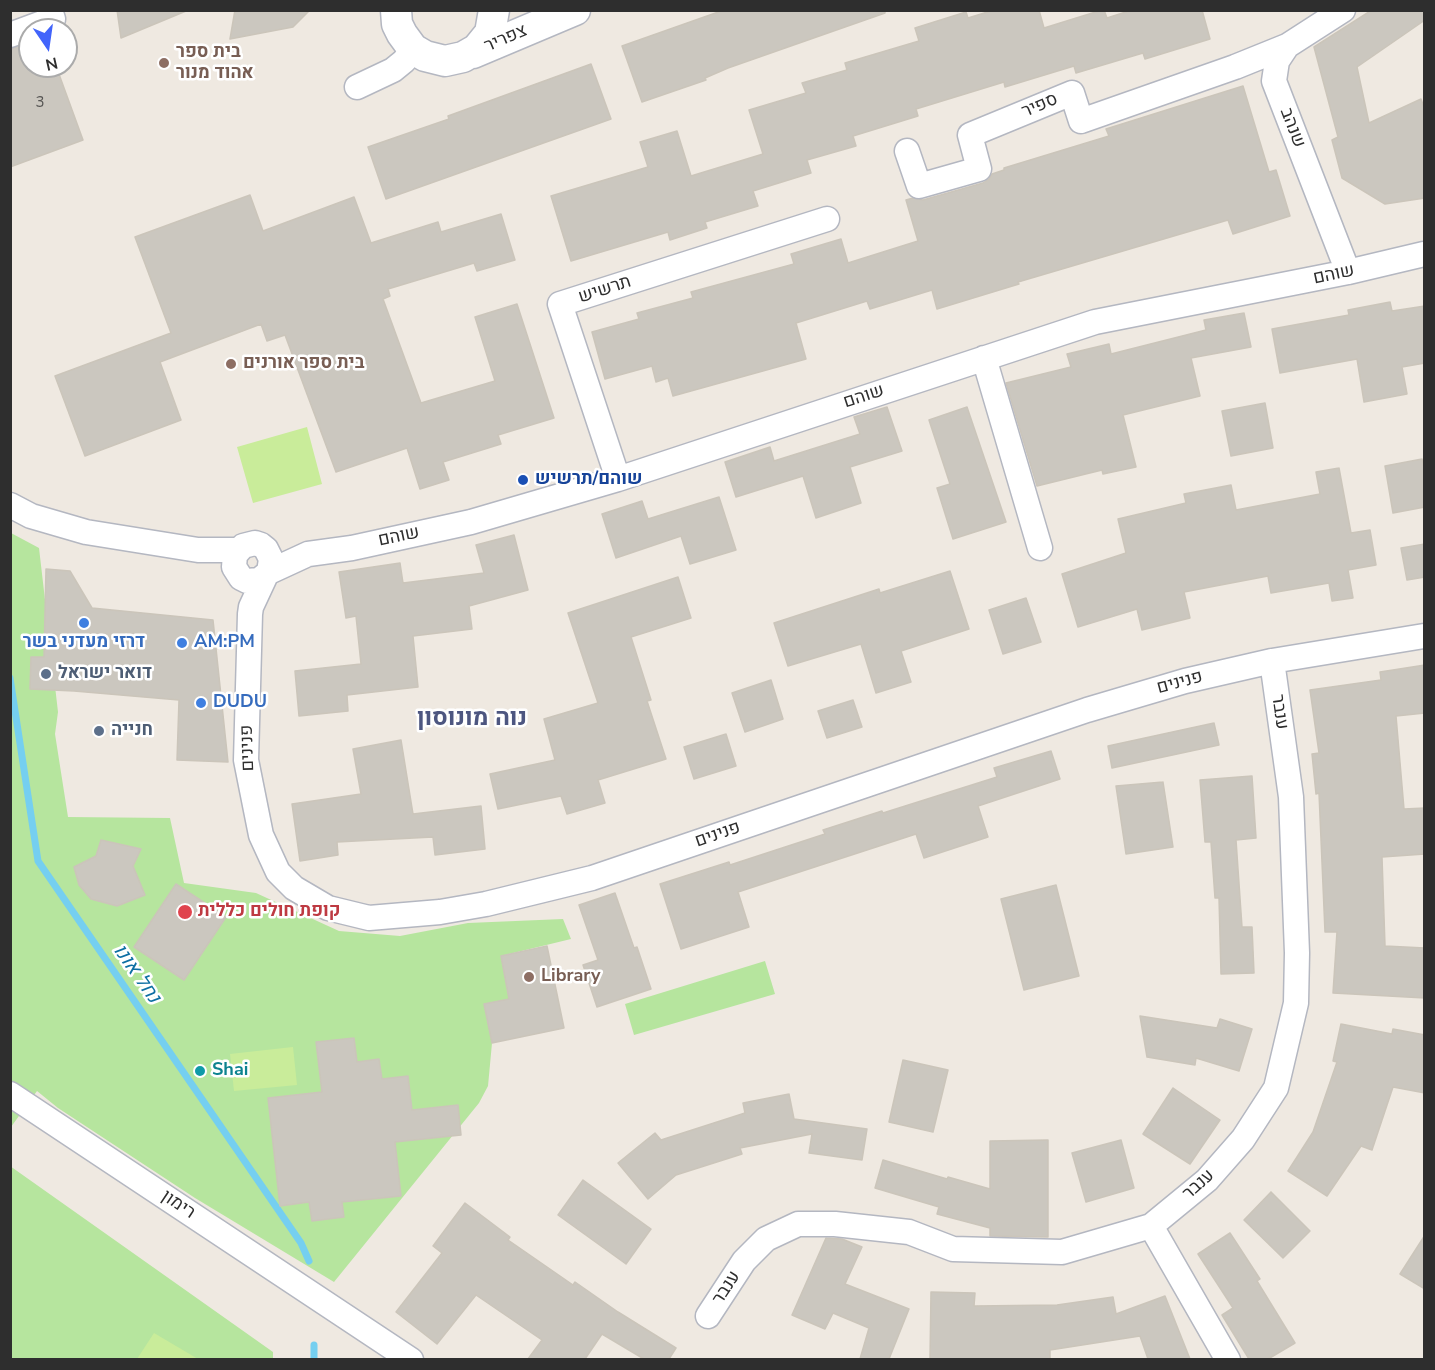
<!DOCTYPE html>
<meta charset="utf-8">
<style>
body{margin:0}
#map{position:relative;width:1435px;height:1370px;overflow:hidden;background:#efe9e1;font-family:"Nunito Sans",sans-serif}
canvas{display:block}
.frame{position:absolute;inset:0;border:12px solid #2e2e2e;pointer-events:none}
.north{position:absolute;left:18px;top:18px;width:60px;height:60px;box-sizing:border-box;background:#fff;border:2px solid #ababab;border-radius:50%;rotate:167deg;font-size:16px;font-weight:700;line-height:24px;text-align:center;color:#2e2e2e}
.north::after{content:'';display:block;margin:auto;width:21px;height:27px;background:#4264fb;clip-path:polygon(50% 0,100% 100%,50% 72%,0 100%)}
</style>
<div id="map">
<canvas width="1435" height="1370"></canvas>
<div class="frame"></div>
<div class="north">N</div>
</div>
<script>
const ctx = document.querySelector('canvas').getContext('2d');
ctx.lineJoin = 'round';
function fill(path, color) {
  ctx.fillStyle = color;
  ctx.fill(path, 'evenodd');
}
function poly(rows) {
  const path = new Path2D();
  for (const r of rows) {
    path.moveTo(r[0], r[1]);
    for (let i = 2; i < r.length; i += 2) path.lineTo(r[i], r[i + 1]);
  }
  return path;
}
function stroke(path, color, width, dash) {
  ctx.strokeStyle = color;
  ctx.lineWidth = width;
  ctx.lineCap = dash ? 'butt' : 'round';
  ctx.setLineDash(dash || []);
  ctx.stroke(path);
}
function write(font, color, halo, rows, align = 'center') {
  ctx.font = font + ' "Nunito Sans",Heebo,sans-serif';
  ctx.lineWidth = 5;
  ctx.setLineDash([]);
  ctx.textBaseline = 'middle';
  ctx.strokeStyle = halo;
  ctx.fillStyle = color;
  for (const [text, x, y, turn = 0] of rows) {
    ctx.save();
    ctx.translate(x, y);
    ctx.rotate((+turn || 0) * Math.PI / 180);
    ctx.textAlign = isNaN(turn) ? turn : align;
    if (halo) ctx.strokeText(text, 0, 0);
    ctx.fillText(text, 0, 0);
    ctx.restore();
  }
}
fill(poly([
 [11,533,39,548,58,712,55,734,68,817,170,818,184,883,256,893,339,931,400,936,468,923,563,919,571,939,501,956,509,999,484,1004,492,1043,488,1086,479,1103,334,1282,195,1198,58,1108,37,1091,11,1127],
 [765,961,775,994,634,1035,625,1004],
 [10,1166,273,1352,273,1359,11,1359]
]), '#b6e59e');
fill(poly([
 [307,427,322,484,253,503,237,447],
 [293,1047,297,1085,234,1091,230,1054],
 [154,1333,198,1359,137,1359]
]), '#c9ec9a');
stroke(poly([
 [10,678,38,861,301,1243,309,1261],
 [314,1345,314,1360]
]), '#75cff0', 7);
const building = poly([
 [117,10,186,10,186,11,121,38,117,10],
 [235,10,310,10,293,27,230,39,235,10],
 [724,10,885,10,885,13,728,68,705,78,706,80,642,102,622,46,724,10],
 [994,10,1039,10,1044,28,1102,10,1104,10,1107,18,1132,10,1202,10,1210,39,1145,59,1143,53,1076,73,1074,66,1005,87,1004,82,916,109,918,116,853,136,856,146,807,160,811,173,753,191,758,206,705,222,707,228,670,240,668,232,571,261,551,196,648,167,640,142,677,131,691,176,763,154,749,110,806,93,802,83,847,70,845,63,919,41,915,28,966,12,968,18,994,10],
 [1372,10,1425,10,1425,20,1357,67,1369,123,1421,99,1425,110,1425,198,1385,204,1342,178,1332,140,1338,137,1314,47,1372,10],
 [30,43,30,66,56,66,83,140,10,167,10,49,30,43],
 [591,64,611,119,386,199,368,147,449,119,448,116,591,64],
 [1243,86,1269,172,1276,170,1290,216,1233,234,1228,220,1018,282,1019,284,937,309,932,290,870,309,867,301,796,323,806,359,673,396,668,378,656,382,652,366,605,379,592,332,639,319,637,313,693,298,691,292,794,264,791,254,841,239,848,263,918,241,906,200,913,198,923,200,983,183,989,179,992,174,1004,170,1004,168,1109,136,1106,129,1243,86],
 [250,195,263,231,354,197,371,243,438,222,441,232,501,214,515,260,477,271,474,263,388,289,390,296,383,299,421,403,495,381,475,317,517,304,554,418,498,435,501,444,443,462,449,480,420,489,407,448,336,472,285,335,267,341,261,324,160,362,181,420,85,456,55,376,171,333,135,237,250,195],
 [1390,302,1392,311,1425,306,1425,363,1402,367,1407,394,1364,402,1357,359,1280,373,1272,329,1349,315,1348,310,1390,302],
 [1244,313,1251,347,1191,358,1200,396,1123,415,1136,467,1103,474,1102,470,1037,486,1006,383,1071,367,1067,354,1109,344,1111,354,1206,330,1204,320,1244,313],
 [1265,403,1273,448,1231,456,1222,411,1265,403],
 [887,407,902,451,850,467,861,503,816,518,803,476,736,497,725,462,770,447,774,461,860,434,854,417,887,407],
 [967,407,1006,522,953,539,937,488,950,484,929,420,967,407],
 [1422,459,1425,471,1425,507,1393,513,1385,466,1422,459],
 [1339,468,1351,533,1370,530,1376,565,1348,570,1353,598,1332,601,1329,583,1271,593,1268,576,1184,592,1190,618,1142,630,1137,609,1078,627,1062,574,1126,553,1118,519,1186,503,1184,494,1231,485,1236,510,1320,494,1316,472,1339,468],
 [719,497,736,550,690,564,681,536,616,558,602,514,642,501,648,519,719,497],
 [514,535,528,590,469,606,472,629,413,636,418,687,347,695,348,711,299,716,295,671,361,664,356,616,346,618,339,572,400,563,403,583,484,573,476,545,514,535],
 [1425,544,1425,577,1407,580,1401,548,1425,544],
 [46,569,70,571,92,608,213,620,228,762,177,760,179,700,74,691,30,689,31,657,44,657,46,569],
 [950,571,969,629,901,651,911,682,876,693,861,644,788,666,774,623,879,589,880,593,950,571],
 [678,577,691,618,631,637,651,700,647,701,666,759,598,780,605,803,567,814,561,796,498,809,490,774,555,760,544,719,598,703,568,613,678,577],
 [1026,598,1041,642,1003,654,989,610,1026,598],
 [1425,665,1425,713,1396,716,1404,809,1425,808,1425,854,1382,857,1385,946,1425,948,1425,998,1333,993,1337,932,1325,932,1319,793,1316,794,1312,754,1319,753,1310,690,1381,680,1380,672,1425,665],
 [771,680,783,719,745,732,732,693,771,680],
 [853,700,862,727,827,738,818,711,853,700],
 [1214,723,1219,745,1112,768,1108,746,1214,723],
 [726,734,736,766,694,779,684,747,726,734],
 [401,740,413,814,481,806,485,849,435,855,433,837,337,842,338,855,300,861,292,804,361,794,353,749,401,740],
 [1051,751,1060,779,978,806,988,837,924,858,916,834,738,892,749,927,681,949,660,884,729,862,730,865,825,834,823,830,882,811,883,813,997,777,994,768,1051,751],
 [1252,776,1256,838,1236,840,1242,927,1252,927,1254,973,1221,974,1219,898,1215,898,1211,842,1205,842,1200,780,1252,776],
 [1163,782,1173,847,1126,854,1116,786,1163,782],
 [101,840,141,849,133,866,145,895,117,906,91,899,79,885,74,867,96,856,101,840],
 [176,884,226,917,184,980,134,947,176,884],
 [1056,885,1079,976,1024,990,1001,899,1056,885],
 [615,893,634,948,637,947,651,989,597,1007,583,965,598,960,579,905,615,893],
 [547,946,564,1028,492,1043,484,1004,509,999,501,956,547,946],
 [1140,1016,1217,1028,1220,1019,1252,1029,1239,1071,1196,1058,1195,1065,1147,1057,1140,1016],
 [1341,1024,1392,1034,1393,1029,1425,1035,1425,1093,1393,1087,1372,1150,1361,1146,1327,1196,1288,1171,1313,1132,1337,1062,1333,1061,1341,1024],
 [354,1038,357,1062,379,1059,382,1079,408,1076,412,1110,458,1105,461,1135,395,1142,401,1196,342,1202,344,1217,312,1221,309,1202,280,1206,268,1098,322,1092,316,1042,354,1038],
 [903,1060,948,1070,933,1132,889,1122,903,1060],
 [1173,1088,1220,1120,1190,1164,1143,1134,1173,1088],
 [789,1094,794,1119,867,1129,862,1160,809,1153,812,1134,740,1148,742,1154,676,1175,648,1199,618,1163,655,1133,661,1140,745,1113,743,1103,789,1094],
 [1048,1140,1048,1237,990,1236,990,1228,937,1214,939,1207,875,1188,883,1160,947,1179,948,1177,990,1189,990,1141,1048,1140],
 [1121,1140,1134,1188,1086,1202,1072,1153,1121,1140],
 [583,1180,651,1229,626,1264,558,1215,583,1180],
 [1271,1192,1310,1231,1283,1258,1244,1220,1271,1192],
 [465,1203,510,1237,508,1240,573,1285,575,1282,618,1312,676,1348,669,1359,644,1359,602,1334,585,1359,528,1359,542,1340,476,1295,437,1344,396,1312,442,1253,433,1246,465,1203],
 [1230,1233,1260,1279,1257,1281,1295,1343,1268,1359,1249,1359,1222,1315,1233,1308,1198,1254,1230,1233],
 [1425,1235,1425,1289,1400,1274,1425,1235],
 [826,1238,842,1239,862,1247,845,1284,909,1309,889,1359,860,1359,869,1328,833,1313,825,1329,792,1315,826,1238],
 [931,1292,975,1293,974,1306,1057,1305,1113,1297,1116,1314,1165,1296,1190,1359,1148,1359,1140,1336,1050,1350,1050,1359,930,1359,931,1292]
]);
fill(building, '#cbc7bf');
stroke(building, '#cbc5ba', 1.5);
const minor = poly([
 [1343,10,1287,46,1277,61,1274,81,1348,272],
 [10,35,53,19,50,10],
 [357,87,393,70,404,61,413,49],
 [907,151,919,186,979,169,970,135,1072,93,1081,121,1235,67,1287,46],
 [984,358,1040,548],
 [618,479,560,304,827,219],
 [10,505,31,516,86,532,198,550,238,550],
 [269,572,271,559,266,549,261,545,255,543,243,546,235,555,234,567,241,578,247,581,259,580,269,572,308,554,352,548,471,522,618,479,1095,322,1348,272,1424,254],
 [265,577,251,607,250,614,246,760,261,835,278,872,294,888,328,908,369,918,440,912,486,904,592,878,1087,710,1185,681,1272,661,1424,636],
 [10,1094,411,1360],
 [1151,1226,1228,1360],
 [708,1316,744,1261,766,1239,798,1224,835,1224,909,1232,953,1249,1062,1252,1151,1226,1207,1180,1243,1139,1276,1088,1296,1003,1297,953,1291,797,1272,661]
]);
const tertiary = poly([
 [396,10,397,24,402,34,413,49,425,56,445,61,463,57,477,49,490,33,494,10],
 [473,53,575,10]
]);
stroke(minor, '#b4b7c1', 27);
stroke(tertiary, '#b4b7c1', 33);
stroke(minor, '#fff', 24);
stroke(tertiary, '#fff', 30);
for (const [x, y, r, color] of [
 [164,63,6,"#8d6e63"],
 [231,364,6,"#8d6e63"],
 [523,480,6,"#1a4fb4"],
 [84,623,6,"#3f7fe0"],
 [182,643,6,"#3f7fe0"],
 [46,674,6,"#5c6f8a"],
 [201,703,6,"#3f7fe0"],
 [99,731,6,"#5c6f8a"],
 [185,912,8,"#e0444e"],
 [529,977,6,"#8d6e63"],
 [200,1071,6,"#0f9aa8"]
]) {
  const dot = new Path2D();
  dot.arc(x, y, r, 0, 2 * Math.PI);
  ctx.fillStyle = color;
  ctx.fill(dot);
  stroke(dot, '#fff', 2);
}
write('15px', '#555452', null, [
 ["3",40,103]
]);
write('18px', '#2e2e2e', '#fff', [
 ["צפריר",506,39,-23],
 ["ספיר",1040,106,-23],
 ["שנהב",1292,128,69],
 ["שוהם",1334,275,-12],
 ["תרשיש",605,290,-18],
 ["שוהם",864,397,-18],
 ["שוהם",399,537,-12],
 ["פנינים",1180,683,-15],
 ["ענבר",1279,712,82],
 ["פנינים",248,748,-92],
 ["פנינים",718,835,-19],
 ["ענבר",1199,1185,-42],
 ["רימון",178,1205,34],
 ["ענבר",727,1288,-57]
]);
write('bold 18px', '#785e54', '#fff', [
 ["בית ספר",176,53],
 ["אהוד מנור",176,74],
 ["בית ספר אורנים",243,364],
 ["Library",541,977]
], 'left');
write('bold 18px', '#164399', '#fff', [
 ["שוהם/תרשיש",535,480]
], 'left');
write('bold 18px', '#366cbe', '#fff', [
 ["דרזי מעדני בשר",84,643,"center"],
 ["AM:PM",194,643],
 ["DUDU",213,703]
], 'left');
write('bold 18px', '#4e5e75', '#fff', [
 ["דואר ישראל",58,674],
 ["חנייה",111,731]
], 'left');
write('bold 18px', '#be3a42', '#fff', [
 ["קופת חולים כללית",198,912]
], 'left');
write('bold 18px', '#0d838f', '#fff', [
 ["Shai",212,1071]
], 'left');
write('italic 20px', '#0d6fa3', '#fff', [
 ["נחל אונו",136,974,55]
]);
write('bold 24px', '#4d5680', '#fff', [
 ["נוה מונוסון",472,719]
]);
</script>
